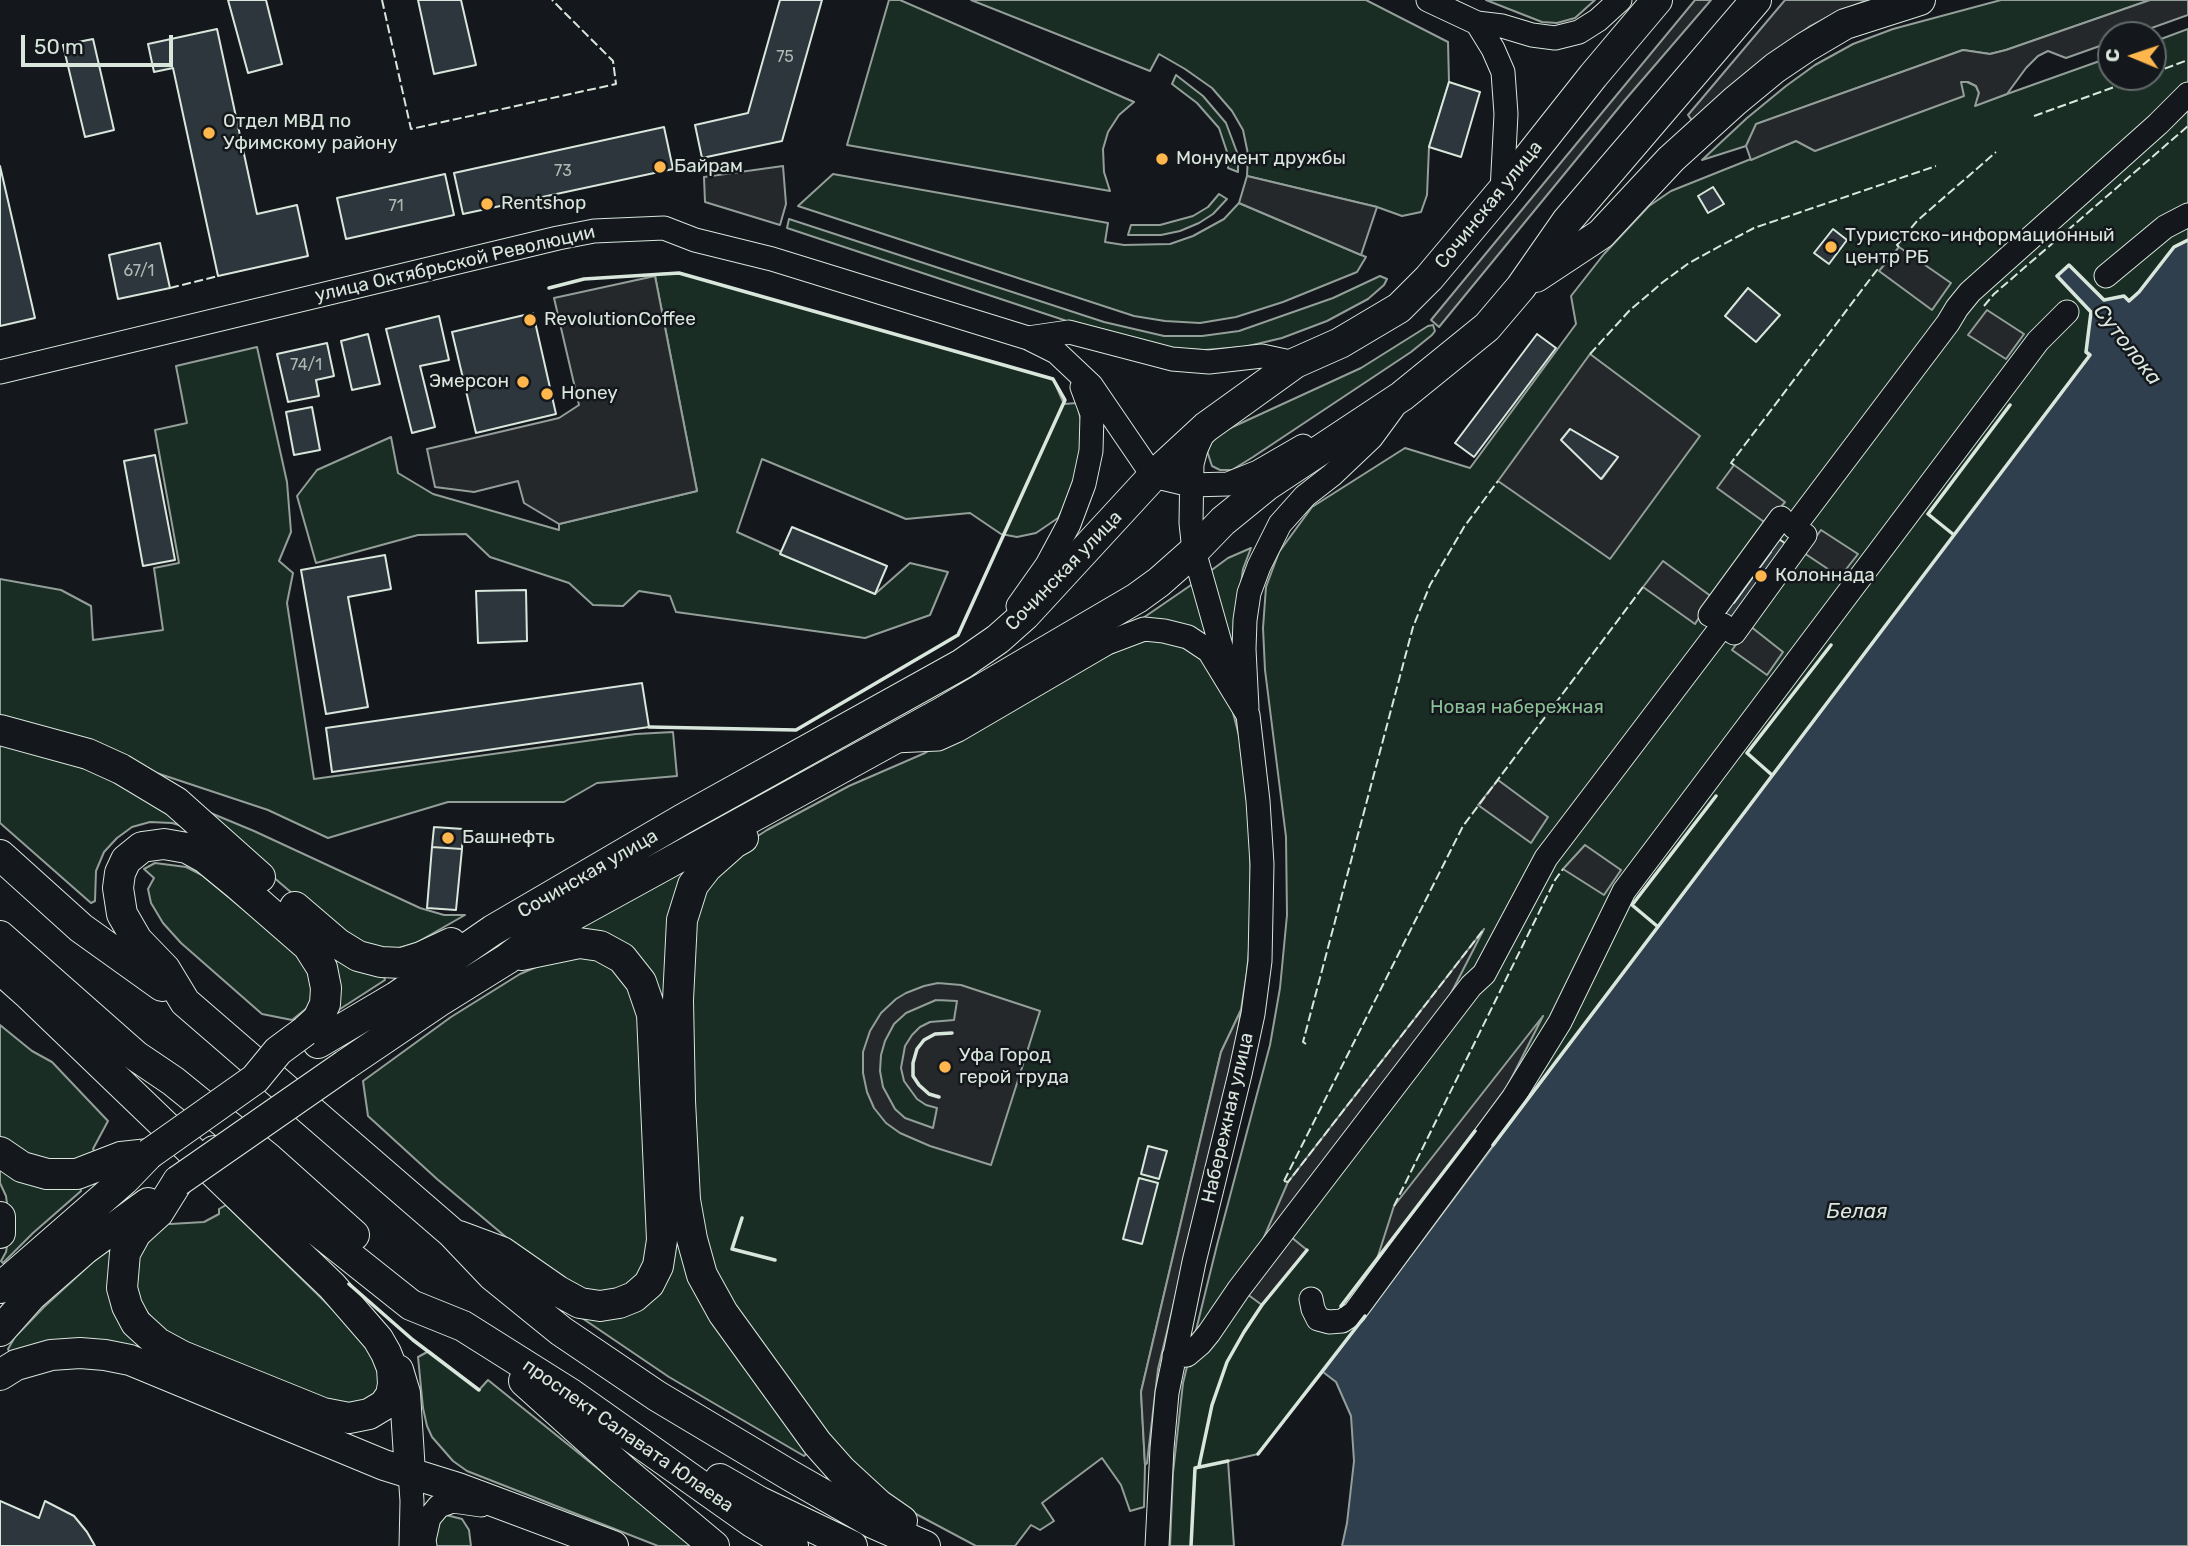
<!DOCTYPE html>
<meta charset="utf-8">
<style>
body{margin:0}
#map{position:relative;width:2188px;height:1546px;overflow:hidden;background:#14181c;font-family:Rubik,sans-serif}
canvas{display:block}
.north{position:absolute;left:2097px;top:21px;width:70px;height:70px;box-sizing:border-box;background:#14181c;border:2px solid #626a69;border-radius:50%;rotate:272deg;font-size:19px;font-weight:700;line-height:28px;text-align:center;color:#d8e6dc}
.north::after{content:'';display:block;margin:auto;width:24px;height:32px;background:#ffb74d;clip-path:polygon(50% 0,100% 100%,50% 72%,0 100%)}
.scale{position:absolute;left:21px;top:35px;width:152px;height:32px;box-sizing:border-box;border:4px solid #d8e6dc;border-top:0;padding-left:9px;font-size:21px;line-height:24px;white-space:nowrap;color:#d8e6dc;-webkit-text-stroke:5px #14181c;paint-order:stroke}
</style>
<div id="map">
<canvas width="2188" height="1546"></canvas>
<div class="north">С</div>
<div class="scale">50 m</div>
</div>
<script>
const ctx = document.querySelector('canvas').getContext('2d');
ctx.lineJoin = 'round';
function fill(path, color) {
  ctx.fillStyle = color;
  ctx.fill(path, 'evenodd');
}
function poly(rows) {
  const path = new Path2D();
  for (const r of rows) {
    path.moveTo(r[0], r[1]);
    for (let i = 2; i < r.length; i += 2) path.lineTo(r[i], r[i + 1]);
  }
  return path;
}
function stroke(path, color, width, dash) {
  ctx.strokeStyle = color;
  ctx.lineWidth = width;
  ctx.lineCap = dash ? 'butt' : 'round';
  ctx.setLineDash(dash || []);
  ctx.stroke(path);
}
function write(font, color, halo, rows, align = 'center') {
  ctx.font = font + ' Rubik,sans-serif';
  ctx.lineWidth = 5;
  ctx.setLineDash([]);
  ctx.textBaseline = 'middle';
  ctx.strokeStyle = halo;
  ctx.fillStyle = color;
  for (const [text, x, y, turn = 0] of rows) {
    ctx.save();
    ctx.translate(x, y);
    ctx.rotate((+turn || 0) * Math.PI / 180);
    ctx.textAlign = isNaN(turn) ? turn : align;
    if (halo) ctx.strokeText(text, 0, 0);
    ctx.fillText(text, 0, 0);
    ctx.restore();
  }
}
const green = poly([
 [889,0,900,0,1134,102,1119,115,1108,132,1103,149,1104,172,1110,191,847,145,889,0],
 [971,0,1366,0,1448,42,1449,82,1429,147,1427,195,1421,212,1402,216,1377,207,1247,176,1248,154,1243,130,1232,111,1212,88,1185,69,1159,54,1150,71,971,0],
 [1486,0,1595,0,1575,18,1557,23,1542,22,1486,0],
 [2001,0,2150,0,2006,50,1990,54,1963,50,1757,124,1746,146,1702,160,1747,118,1786,86,1815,65,1853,44,1893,29,2001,0],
 [2188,29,2188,240,2174,247,2139,292,2129,301,2124,296,2104,300,2069,266,2057,276,2091,312,2086,352,2090,355,1323,1372,1258,1454,1228,1461,1234,1546,1170,1546,1173,1473,1183,1383,1217,1245,1270,1045,1280,988,1287,915,1286,837,1265,670,1263,628,1266,587,1279,552,1312,507,1405,448,1470,468,1576,324,1571,296,1604,254,1649,206,1671,191,1796,141,1963,95,1960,82,1967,82,1976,86,1979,93,1976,105,2111,57,2111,77,2153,77,2153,42,2188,29],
 [1176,75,1203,96,1226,123,1238,155,1238,172,1228,168,1228,155,1219,128,1197,103,1172,84,1176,75],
 [833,174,1108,223,1105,242,1124,245,1170,244,1193,236,1224,219,1239,203,1366,257,1357,272,1283,302,1236,317,1200,323,1165,321,1134,316,798,206,833,174],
 [1219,194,1227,199,1213,214,1199,223,1180,231,1161,235,1128,235,1131,225,1160,225,1193,216,1208,207,1219,194],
 [789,219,1104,322,1164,336,1202,336,1239,331,1333,298,1380,276,1387,279,1384,285,1368,299,1327,321,1282,338,1244,347,1204,350,1163,348,1100,332,787,228,789,219],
 [679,273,1053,379,1064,404,1077,403,1084,434,1070,497,1058,518,1036,533,1017,537,1001,534,970,513,906,519,762,459,737,532,875,594,910,563,948,572,930,615,865,638,676,612,670,596,639,591,623,606,593,605,569,583,490,557,466,534,418,535,316,563,297,496,317,470,391,437,398,473,433,494,559,530,559,524,697,491,655,276,657,274,679,273],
 [1433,325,1435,331,1432,335,1411,352,1253,457,1232,470,1220,470,1212,466,1207,451,1212,439,1226,430,1361,368,1428,326,1433,325],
 [257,347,287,482,291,532,279,561,293,573,287,603,314,779,636,734,673,732,677,776,597,783,564,802,448,802,328,838,268,810,0,721,0,579,61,590,91,606,93,640,163,630,154,568,179,563,155,430,187,423,176,366,257,347],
 [1251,548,1243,569,1240,592,1236,663,1209,572,1228,558,1251,548],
 [1194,583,1211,639,1143,618,1194,583],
 [1138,640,1159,640,1181,645,1200,655,1232,709,1242,747,1249,814,1252,916,1247,972,1241,1010,1221,1052,1141,1392,1145,1465,1144,1507,1130,1511,1121,1485,1102,1458,1042,1503,1054,1521,1040,1530,1031,1525,1015,1546,976,1546,886,1498,847,1465,730,1308,701,1236,689,1102,695,905,738,849,767,830,849,786,925,753,1013,704,1138,640],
 [0,741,117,779,189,828,172,823,150,822,132,827,117,838,104,852,96,871,95,901,91,903,0,823,0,741],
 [201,809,254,831,420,908,444,915,465,915,416,943,399,948,382,949,364,944,321,918,251,858,201,809],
 [700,859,666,1021,651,977,567,932,700,859],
 [155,863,186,867,202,875,285,944,299,957,309,973,314,990,312,1004,292,1020,262,1014,181,943,163,923,151,903,148,889,154,878,144,869,155,863],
 [579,956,598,959,615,968,630,986,639,1016,649,1204,647,1263,628,1288,582,1294,513,1243,437,1179,368,1116,363,1081,451,1017,520,974,555,959,579,956],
 [335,959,362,972,384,977,385,980,337,1011,340,984,335,959],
 [0,1025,32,1051,52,1062,108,1121,93,1149,96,1154,72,1162,45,1162,0,1141,0,1025],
 [0,1165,80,1185,81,1191,33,1233,3,1263,1,1261,6,1252,10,1226,6,1196,0,1183,0,1165],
 [226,1205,350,1326,375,1359,380,1384,375,1394,365,1401,347,1404,326,1401,165,1333,137,1301,137,1255,166,1221,170,1224,204,1222,219,1214,219,1209,226,1205],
 [674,1236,679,1236,808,1452,804,1456,669,1377,576,1314,599,1319,674,1236],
 [109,1247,113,1250,150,1353,10,1354,8,1349,15,1337,44,1307,109,1247],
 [429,1351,479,1390,488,1380,694,1546,658,1546,467,1471,453,1461,432,1437,427,1426,423,1408,418,1357,429,1351],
 [442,1514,462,1519,469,1530,471,1546,433,1546,442,1514]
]);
fill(green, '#1a2d24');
stroke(green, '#939e99', 2);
const parking = poly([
 [1695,0,1711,0,1625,100,1439,327,1431,320,1695,0],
 [1785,0,1868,0,1840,11,1809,27,1761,61,1693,122,1688,115,1785,0],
 [2150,0,2188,0,2188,15,2132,35,2111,35,2111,42,2066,58,2048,51,2038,56,2026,68,2007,94,1975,106,1979,93,1976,86,1968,82,1961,82,1964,96,1815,151,1796,141,1751,160,1746,146,1756,124,1963,50,1990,54,2006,50,2150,0],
 [783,166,786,204,780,225,705,202,704,177,783,166],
 [1247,176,1377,207,1361,255,1239,203,1247,176],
 [1899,247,1951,283,1932,310,1879,271,1899,247],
 [655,276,697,491,559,524,524,503,518,481,474,492,435,487,427,449,559,418,579,405,554,298,655,276],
 [1987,310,2024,334,2006,359,1968,335,1987,310],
 [1590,354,1700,436,1610,559,1498,481,1590,354],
 [1570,429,1618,457,1602,479,1562,440,1570,429],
 [1734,465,1785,502,1767,524,1717,488,1734,465],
 [1821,530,1858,554,1840,577,1804,553,1821,530],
 [1663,561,1712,597,1695,624,1643,587,1663,561],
 [1750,626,1783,652,1767,675,1732,650,1750,626],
 [1498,780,1548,817,1531,843,1478,805,1498,780],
 [1585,845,1621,870,1604,895,1563,869,1585,845],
 [1484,929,1446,1003,1261,1244,1288,1182,1484,929],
 [938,983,961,985,1040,1011,991,1165,930,1146,900,1133,886,1123,874,1108,867,1092,863,1073,863,1052,870,1031,881,1013,896,999,906,993,924,986,938,983],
 [936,1000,957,1001,954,1020,930,1022,920,1027,912,1035,905,1046,901,1068,904,1081,917,1099,926,1105,937,1108,933,1128,905,1118,895,1109,883,1087,880,1071,881,1055,885,1041,894,1024,906,1013,936,1000],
 [1241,1010,1235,1051,1158,1369,1147,1463,1145,1465,1141,1392,1221,1052,1241,1010],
 [1543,1016,1504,1093,1377,1259,1394,1206,1543,1016],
 [1291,1237,1307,1250,1262,1305,1247,1294,1291,1237]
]);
fill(parking, '#24282b');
stroke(parking, '#939e99', 2);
const water = poly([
 [2188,240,2188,1546,1342,1546,1347,1523,1354,1461,1351,1416,1336,1382,1323,1372,2089,356,2086,352,2091,312,2057,276,2069,265,2104,300,2124,296,2129,300,2139,292,2174,247,2188,240]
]);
fill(water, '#2f3f4d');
stroke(water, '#939e99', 2);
const building = poly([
 [228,0,266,0,282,64,248,73,228,0],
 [418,0,461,0,476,65,434,74,418,0],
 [780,0,822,0,782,141,702,158,695,125,748,113,780,0],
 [217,29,257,214,297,205,308,256,218,276,173,68,154,72,148,44,217,29],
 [93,39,114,130,85,137,63,45,93,39],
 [1449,82,1480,92,1461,157,1429,147,1449,82],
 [664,127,673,169,463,214,454,173,664,127],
 [0,166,35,318,0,326,0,166],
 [445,174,454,215,346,239,337,198,445,174],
 [1713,187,1724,204,1708,213,1698,196,1713,187],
 [1833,229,1847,240,1829,264,1814,253,1833,229],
 [160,243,170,288,118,299,109,255,160,243],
 [1748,288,1780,315,1756,342,1725,316,1748,288],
 [533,313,556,414,476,433,452,332,533,313],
 [439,316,449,360,420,366,435,427,412,433,386,329,439,316],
 [368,334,380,384,352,390,341,341,368,334],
 [1537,334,1556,348,1474,457,1455,443,1537,334],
 [327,343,334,376,316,380,319,396,288,402,277,354,327,343],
 [312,407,320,450,294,455,286,412,312,407],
 [1570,429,1618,457,1601,479,1561,440,1570,429],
 [155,455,175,560,143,566,124,461,155,455],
 [792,527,887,566,875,594,780,554,792,527],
 [1776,537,1789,546,1734,622,1720,611,1729,600,1734,603,1771,552,1767,549,1776,537],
 [385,555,391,589,348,597,368,707,326,714,301,570,385,555],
 [526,590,527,641,478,643,476,591,526,590],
 [642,683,649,727,332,772,326,728,642,683],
 [434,827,463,829,462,849,432,847,434,827],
 [432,847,462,849,456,910,427,908,432,847],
 [1148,1146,1167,1151,1159,1179,1141,1174,1148,1146],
 [1139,1178,1158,1183,1142,1244,1123,1239,1139,1178],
 [0,1501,39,1518,45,1501,74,1516,87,1532,95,1546,0,1546,0,1501]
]);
fill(building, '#2c363c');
stroke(building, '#d8e6dc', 2);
const minor = poly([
 [1428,0,1477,23,1493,49,1503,72,1506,114,1502,191],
 [1477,23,1502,26,1532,35,1555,38,1579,32,1598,20,1620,0],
 [2106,276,2165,227,2188,215],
 [1028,338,1069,332,1172,359,1209,362,1262,356,1295,363],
 [0,372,558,238,594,231,664,228,695,240,772,259,1028,338,1056,352,1091,385,1153,476,1191,485,1228,484,1258,472,1303,446],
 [1205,429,1196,449,1192,464,1191,523,1194,551,1226,664],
 [1794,527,1948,323,1957,308,1970,292,2158,124,2188,94],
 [1018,606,1047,565,1069,524,1084,484,1091,451,1092,414,1082,387],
 [1710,615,1781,518],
 [1734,633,1805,535],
 [1247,708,1244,649,1245,620,1249,593,1259,566,1280,524,1305,496,1332,475,1371,438,1393,408],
 [894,741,938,739,958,730,1107,643,1144,629,1164,631,1188,637,1209,651,1248,715,1258,801,1262,864,1260,961,1253,1014,1240,1074,1194,1262,1167,1393,1162,1448,1157,1546],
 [1311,1299,1313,1309,1318,1319,1329,1322,1342,1321,1354,1313,1513,1098,1560,1022,1624,891,2038,341,2067,312],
 [1174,1356,1187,1355,1200,1344,1209,1333,1239,1289,1471,986,1484,974,1546,858,1723,625],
 [410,1473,412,1501,411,1546],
 [425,1546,424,1540,429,1518,439,1506,453,1501,481,1505]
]);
const major = poly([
 [1536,277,1601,234,1671,159,1735,101,1775,68,1806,47,1845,24,1920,0],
 [0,730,88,754,121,769,176,802,260,877],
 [743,838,734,843,707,867,693,885,682,920,678,1000,680,1101,685,1200,692,1239,702,1275,723,1313,817,1443,841,1470,879,1505,902,1521],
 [0,855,81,928,162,986],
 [295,907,337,943,358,956,381,962,402,963,421,957,451,943],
 [0,936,136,1056,173,1081,268,1158,354,1235],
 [0,969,27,993,332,1286,378,1339,386,1353,392,1368,393,1384,391,1395,384,1405,369,1414,349,1418,323,1413,182,1356,158,1343,136,1323,127,1306,122,1288,125,1253,136,1233,158,1213,178,1181],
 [305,1031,318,1019,325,1004,326,988,322,968,308,946,238,885,205,858,187,848,164,844,142,847,126,860,120,873,118,888,122,914,137,940,165,969,185,1002,452,1233,492,1275,561,1331,657,1396,791,1476,873,1523,925,1546],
 [318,1043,396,997,493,930,683,819,962,664,998,639,1025,615,1153,476,1206,427,1295,363,1340,343,1399,308,1429,278,1502,191,1593,76,1657,0],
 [345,1065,438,1002,507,959,541,933,941,713,1137,598,1159,582,1194,551,1223,521,1266,486,1402,396,1487,327,1521,287,1567,221,1756,0],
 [214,1151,250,1177,411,1305,463,1326,571,1394,752,1522,793,1546],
 [0,1152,22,1167,47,1174,77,1174,121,1157,149,1154],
 [0,1217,0,1233],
 [459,1236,502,1252,558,1291,580,1303,600,1306,619,1303,634,1297,649,1284,658,1266,662,1240,652,1014,641,982,622,958,600,946,579,943,521,955],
 [0,1288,124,1180,149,1154],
 [0,1331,31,1296,85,1249,148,1203],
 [398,1370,405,1393,410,1473],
 [0,1375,16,1365,51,1355,80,1353,105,1355,130,1360,384,1465,458,1488,613,1546],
 [524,1381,623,1470,714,1546],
 [720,1479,760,1502,852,1546]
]);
stroke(minor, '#d8e6dc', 25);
stroke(major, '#d8e6dc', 32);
stroke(minor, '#14181c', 23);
stroke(major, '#14181c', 30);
const majorBridge = poly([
 [149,1154,255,1079,278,1051,305,1031],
 [178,1181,345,1065]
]);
stroke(majorBridge, '#d8e6dc', 32, []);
stroke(majorBridge, '#14181c', 30);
stroke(poly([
 [382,0,411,129,616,84,613,61,552,0],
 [2153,73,2188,60],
 [2034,116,2142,77],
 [1899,247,1897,245,1917,221,1996,152],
 [170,288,218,276],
 [1984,306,1994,294,2188,126],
 [1590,354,1629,311,1663,282,1689,263,1722,245,1754,228,1936,166],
 [1734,465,1731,463,1877,270,1879,271],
 [1306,1044,1303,1042,1413,627,1430,585,1464,527,1498,481],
 [1284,1181,1463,826,1643,587],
 [1284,1181,1288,1182,1484,929],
 [1394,1206,1555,880,1563,869]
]), '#d8e6dc', 2, [9, 3.5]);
stroke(poly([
 [549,288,584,279,679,273,1053,379,1065,400,958,635,796,730,649,727],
 [1954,535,1928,514,2010,405],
 [1772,775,1747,753,1831,645],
 [1657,926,1632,905,1716,796],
 [939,1097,929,1094,919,1085,913,1076,913,1063,917,1049,924,1040,935,1034,952,1033],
 [1493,1145,2090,355,2086,352,2091,312,2057,276,2069,265,2104,300,2124,296,2129,301,2139,292,2174,247,2188,240],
 [742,1218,732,1249,775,1260],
 [349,1284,413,1340,479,1390],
 [1341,1306,1475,1131],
 [1258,1454,1365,1316],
 [1199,1466,1212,1405,1227,1362,1244,1332,1262,1305,1307,1250],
 [1191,1546,1195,1468,1228,1461]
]), '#d8e6dc', 3.5);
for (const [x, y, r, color] of [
 [209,133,7,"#ffb74d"],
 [1162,159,7,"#ffb74d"],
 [660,167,7,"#ffb74d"],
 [487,204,7,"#ffb74d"],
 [1831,247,7,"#ffb74d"],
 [530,320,7,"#ffb74d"],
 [523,382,7,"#ffb74d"],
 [547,394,7,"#ffb74d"],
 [1761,576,7,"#ffb74d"],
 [448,838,7,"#ffb74d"],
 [945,1067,7,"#ffb74d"]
]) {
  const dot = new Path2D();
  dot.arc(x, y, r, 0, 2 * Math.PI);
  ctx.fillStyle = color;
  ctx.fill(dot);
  stroke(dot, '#14181c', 2.5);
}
write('16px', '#adbab4', null, [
 ["75",785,57],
 ["73",563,171],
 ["71",396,206],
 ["67/1",139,271],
 ["74/1",306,365]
]);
write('19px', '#d8e6dc', '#14181c', [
 ["Отдел МВД по",223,122],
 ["Уфимскому району",223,144],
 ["Монумент дружбы",1176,159],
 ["Байрам",674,167],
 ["Rentshop",501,204],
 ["Туристско-информационный",1845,236],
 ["центр РБ",1845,258],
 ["RevolutionCoffee",544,320],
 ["Эмерсон",509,382,"right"],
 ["Honey",561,394],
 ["Колоннада",1775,576],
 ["Башнефть",462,838],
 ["Уфа Город",959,1056],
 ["герой труда",959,1078]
], 'left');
write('19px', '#d8e6dc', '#14181c', [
 ["Сочинская улица",1489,205,-51],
 ["улица Октябрьской Революции",455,264,-13],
 ["Сочинская улица",1064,571,-46],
 ["Сочинская улица",588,874,-30],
 ["Набережная улица",1228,1118,-77],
 ["проспект Салавата Юлаева",628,1436,35]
]);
write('19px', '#8ac095', '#14181c', [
 ["Новая набережная",1517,708]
]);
write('italic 21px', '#d8e6dc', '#14181c', [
 ["Сутолока",2127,345,52],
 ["Белая",1857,1212]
]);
</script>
